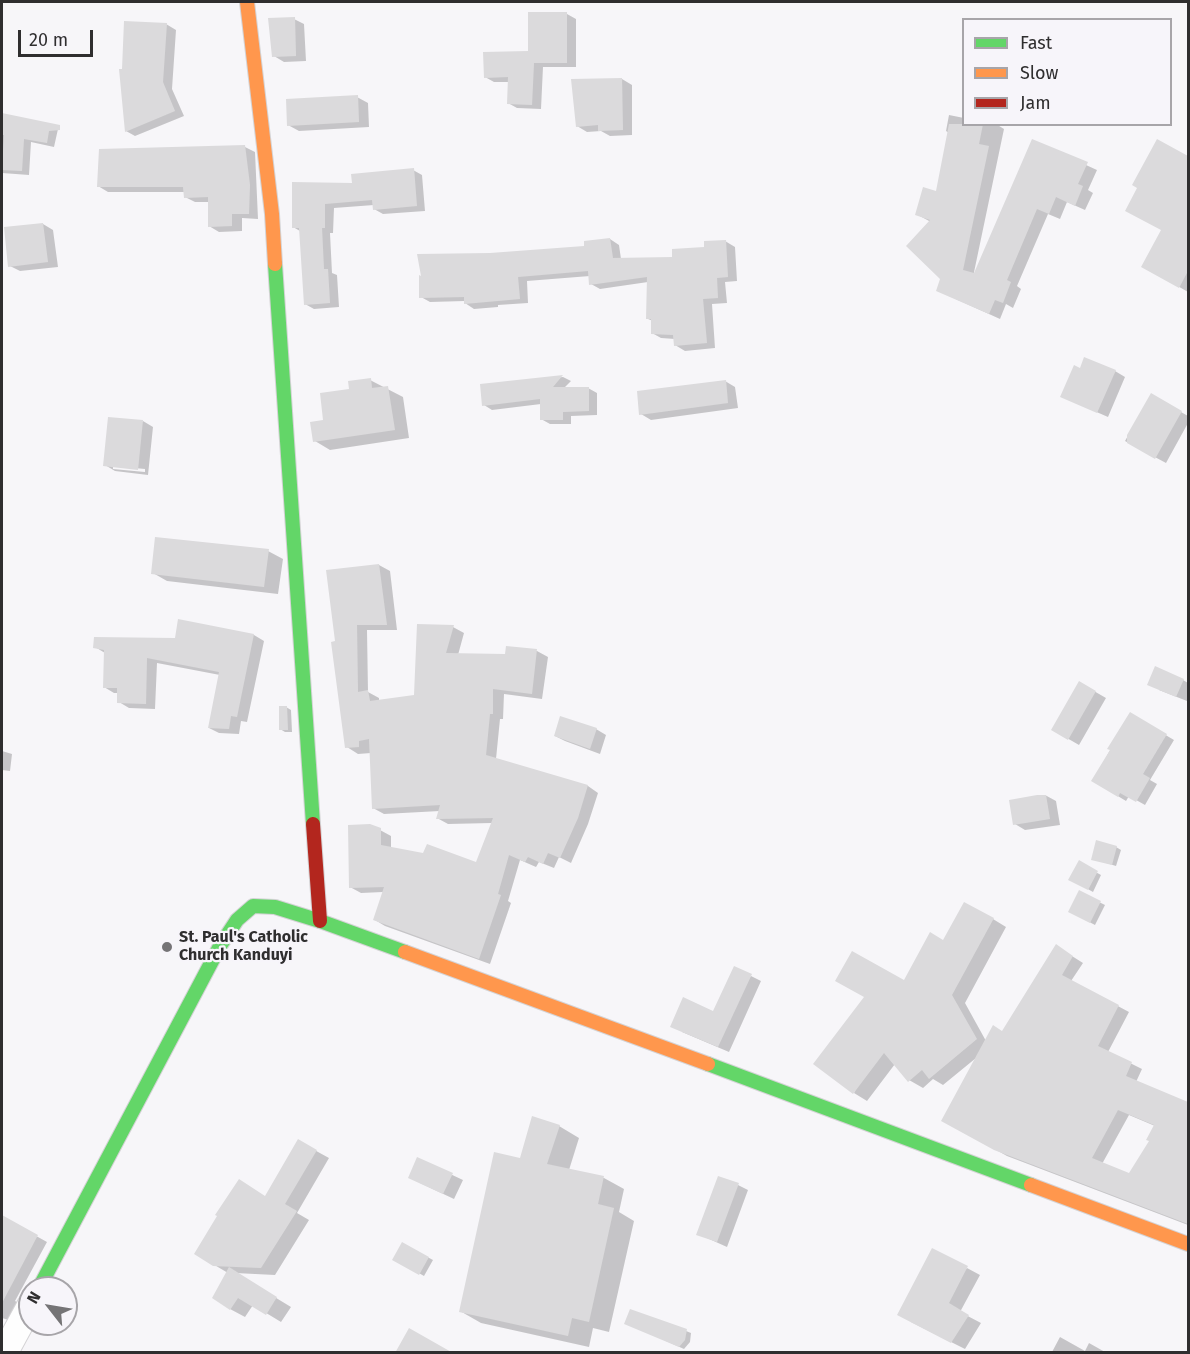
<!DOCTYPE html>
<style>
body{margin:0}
#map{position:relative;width:1190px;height:1354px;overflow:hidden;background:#f7f6f9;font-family:"Fira Sans",sans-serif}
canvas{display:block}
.frame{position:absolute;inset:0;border:3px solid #2f2e2f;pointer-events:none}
.legend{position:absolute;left:962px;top:18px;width:210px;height:108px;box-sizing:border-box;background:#f7f5fa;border:2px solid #a7a5a9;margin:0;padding:8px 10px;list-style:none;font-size:18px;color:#2f2e2f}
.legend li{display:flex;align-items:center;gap:12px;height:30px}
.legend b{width:30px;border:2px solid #a7a5a9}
.north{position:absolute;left:18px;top:1276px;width:60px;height:60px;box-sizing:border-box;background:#f7f5fa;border:2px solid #a7a5a9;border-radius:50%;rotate:301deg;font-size:16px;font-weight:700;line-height:24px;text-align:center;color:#2f2e2f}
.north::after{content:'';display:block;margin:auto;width:21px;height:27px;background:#757476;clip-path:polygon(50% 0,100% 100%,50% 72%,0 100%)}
.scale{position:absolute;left:18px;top:30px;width:75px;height:27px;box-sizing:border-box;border:3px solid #2f2e2f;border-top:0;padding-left:8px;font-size:18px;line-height:21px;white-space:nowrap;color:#2f2e2f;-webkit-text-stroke:4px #f7f5fa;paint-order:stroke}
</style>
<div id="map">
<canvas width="1190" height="1354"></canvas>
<div class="frame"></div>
<ul class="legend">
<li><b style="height:8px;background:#63d668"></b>Fast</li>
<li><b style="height:8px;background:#ff974d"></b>Slow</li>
<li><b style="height:8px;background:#b3261e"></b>Jam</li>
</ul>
<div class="north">N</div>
<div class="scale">20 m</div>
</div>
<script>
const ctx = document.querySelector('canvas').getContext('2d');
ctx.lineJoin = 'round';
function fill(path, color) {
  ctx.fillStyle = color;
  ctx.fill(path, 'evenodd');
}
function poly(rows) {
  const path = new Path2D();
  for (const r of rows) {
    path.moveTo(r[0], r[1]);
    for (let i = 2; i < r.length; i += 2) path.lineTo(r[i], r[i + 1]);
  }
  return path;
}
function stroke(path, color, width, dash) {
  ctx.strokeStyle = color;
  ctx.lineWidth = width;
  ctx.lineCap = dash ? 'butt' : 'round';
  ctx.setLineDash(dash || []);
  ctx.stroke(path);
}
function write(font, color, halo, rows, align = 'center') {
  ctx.font = font + ' "Fira Sans",sans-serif';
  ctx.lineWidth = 4.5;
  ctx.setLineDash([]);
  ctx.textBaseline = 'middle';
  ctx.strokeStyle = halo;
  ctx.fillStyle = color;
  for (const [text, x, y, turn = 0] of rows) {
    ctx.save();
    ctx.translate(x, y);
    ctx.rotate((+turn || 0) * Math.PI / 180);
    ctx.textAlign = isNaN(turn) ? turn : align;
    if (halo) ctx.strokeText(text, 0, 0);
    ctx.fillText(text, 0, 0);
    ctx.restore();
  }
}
fill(poly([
 [529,14,567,14,576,19,576,67,543,67,541,109,517,108,508,103,509,82,494,82,485,77,529,52],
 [294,19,304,24,306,61,284,62,274,56],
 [166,24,176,30,172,89,184,116,135,136,126,131,123,70],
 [622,79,632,85,632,135,610,136,601,131,587,132,577,126],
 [357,97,368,103,369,127,299,131,288,125],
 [2,114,50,125,58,129,54,147,31,142,29,175,2,173],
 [949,115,964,118,964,124,996,124,1004,129,973,277,1033,141,1097,170,1088,190,1093,193,1085,210,1067,202,1060,219,1048,214,1017,286,1021,289,1013,308,1006,304,1000,319,938,291,942,279,931,222,916,214,937,193,949,133,946,131],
 [1157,141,1188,158,1188,292,1143,266,1163,230],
 [245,147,255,152,258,219,242,218,242,231,219,232,209,226,209,202,195,202,185,197,185,192,108,192,98,186],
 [413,170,422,175,425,211,383,214,374,209,374,205,334,208,333,233,330,233,332,273,337,275,339,307,314,309,305,304,300,231,293,227,293,183,353,185],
 [43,224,53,230,58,267,20,271,10,266],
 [610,239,619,245,621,259,674,259,725,241,735,247,737,281,725,282,727,303,712,304,715,348,685,351,675,345,675,339,661,338,652,333,653,321,648,319,648,282,600,289,591,284,590,276,527,281,528,303,498,305,498,307,474,309,465,303,465,301,430,302,421,297,490,255,586,248],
 [1115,371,1125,377,1108,417,1062,397],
 [563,377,571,381,564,388,588,388,597,393,597,415,571,416,571,424,550,424,541,419,541,404,492,410,484,405,482,385],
 [370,380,403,397,409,438,330,450,315,441,325,421,351,390],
 [725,381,735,387,738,408,651,420,641,414],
 [1151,395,1188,416,1188,423,1166,463,1125,441],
 [143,421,153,427,148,475,115,471,105,465],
 [113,466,145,469,145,472,113,469],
 [268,551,283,559,278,594,167,581,153,573],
 [379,565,390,571,397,630,367,630,368,692,379,698,379,701,416,696,453,627,464,633,458,655,506,656,507,647,537,651,548,657,542,699,504,694,503,719,500,719,496,759,588,786,598,793,588,824,571,863,559,857,554,868,539,862,536,867,520,860,508,901,511,903,490,964,385,926,375,920,383,892,361,893,350,887,380,830,391,836,391,848,477,864,492,823,448,824,437,818,440,811,384,814,373,808,371,753,358,754,347,747,337,643],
 [254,635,264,641,247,722,241,721,239,734,219,733,209,728,220,675,157,663,155,709,129,708,119,702,119,693,114,693,104,687,105,653,95,647],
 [1183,680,1188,683,1187,701,1159,690],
 [1080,683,1106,698,1079,745,1053,730],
 [286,707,291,710,292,732,285,732,280,729],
 [1130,714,1174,740,1150,780,1157,784,1145,805,1129,796,1126,801,1093,781],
 [596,729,606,735,600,754,565,741,555,736],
 [2,751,12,754,10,771,2,770],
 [1045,795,1056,801,1060,825,1025,830,1015,824],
 [1116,847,1121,850,1116,866,1093,859],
 [1079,863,1101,875,1093,892,1070,879],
 [1079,892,1105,905,1095,925,1070,912],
 [993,919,1006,927,965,1003,986,1041,1003,1032,1056,946,1083,963,1071,981,1129,1012,1108,1052,1142,1069,1136,1082,1188,1103,1188,1225,1007,1156,943,1120,976,1058,943,1085,933,1079,923,1088,909,1080,895,1064,867,1101,854,1093,904,982,944,942],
 [1129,1115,1155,1126,1151,1140,1129,1175,1102,1164],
 [751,976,761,981,729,1052,682,1032,714,1013],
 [559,1126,579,1138,569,1170,604,1178,624,1189,619,1212,634,1221,609,1332,593,1328,589,1347,481,1323,460,1311,521,1159],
 [298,1141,329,1158,297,1213,309,1220,275,1275,235,1273,291,1307,281,1322,253,1305,245,1317,230,1309,228,1273,196,1254,266,1197],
 [418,1159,463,1180,454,1199,420,1183],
 [738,1185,748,1190,727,1247,698,1234],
 [2,1217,47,1242,15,1301,19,1303,12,1321,2,1318],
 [403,1244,433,1260,424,1276,394,1259],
 [967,1268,980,1275,960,1312,981,1323,965,1349,911,1322],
 [630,1325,686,1331,691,1333,690,1342,684,1349],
 [1060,1337,1085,1351,1089,1343,1105,1352,1052,1352]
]), '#0003');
fill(poly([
 [528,12,567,12,567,63,534,63,532,105,507,104,508,77,484,78,483,52,528,51],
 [295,17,296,56,272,57,268,18],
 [124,21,167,23,163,82,175,111,125,132,119,69,122,69],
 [622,78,623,130,598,131,598,125,576,127,571,79],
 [358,95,359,122,287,126,286,99],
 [2,113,60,125,60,130,49,131,47,143,24,139,22,171,2,170,4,135,2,135],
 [949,124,983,124,979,144,989,146,963,270,974,273,1032,139,1088,162,1078,184,1083,186,1075,206,1056,197,1049,214,1037,209,1007,280,1011,282,1003,303,995,300,989,314,936,291,940,279,906,246,930,220,915,215,923,187,936,191],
 [1157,139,1188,156,1188,271,1179,288,1141,267,1161,230,1125,211,1137,188,1132,185],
 [245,145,250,185,249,214,232,214,232,226,208,227,208,197,184,198,183,187,97,187,99,149],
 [414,168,417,206,373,210,372,200,325,204,325,228,322,228,324,269,328,269,330,303,304,305,299,228,292,228,292,182,352,183,351,174],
 [43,223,48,262,8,267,4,227],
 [610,238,613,258,672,257,672,249,704,247,704,241,726,240,728,277,717,278,718,298,703,299,707,343,674,346,673,335,651,334,651,319,646,319,647,277,589,285,588,271,518,277,520,299,464,304,464,297,419,298,419,275,421,276,417,254,490,253,584,246,584,241],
 [1084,357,1116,370,1097,413,1060,397,1074,365,1080,368],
 [563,375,553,387,589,387,589,411,563,412,563,420,540,420,540,399,482,406,480,384],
 [371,378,372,388,388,386,395,430,313,442,310,422,323,420,320,393,349,389,348,381],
 [726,380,728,403,639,415,637,391],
 [1151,393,1182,411,1155,459,1127,443,1127,435],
 [108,417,143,420,138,470,103,466],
 [155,537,269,549,264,587,151,574],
 [379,564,387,625,357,625,358,692,368,690,370,701,414,695,417,624,454,625,446,653,505,654,506,646,537,649,532,694,493,689,493,714,490,714,486,755,588,785,578,818,560,858,548,853,543,864,528,857,525,862,509,855,498,894,501,895,479,959,373,920,384,887,349,888,348,825,370,824,381,828,381,845,423,853,427,844,476,862,493,818,436,819,440,805,372,809,369,739,359,741,359,747,345,748,331,642,335,641,326,570],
 [178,619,254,634,237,717,231,716,229,729,208,728,219,672,147,658,146,704,117,703,117,688,103,688,104,650,93,648,94,637,175,638],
 [1155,666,1184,679,1176,697,1147,685],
 [1079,681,1096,691,1068,740,1051,730],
 [279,706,287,706,288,730,279,730],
 [1130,712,1167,734,1143,774,1150,778,1136,802,1120,793,1118,797,1091,781,1110,750,1107,749],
 [560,716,597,728,590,749,554,736],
 [1037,795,1046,795,1050,819,1013,825,1009,800],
 [1096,840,1117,846,1112,865,1091,860],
 [1079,860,1098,871,1088,890,1068,880],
 [1079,890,1101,901,1090,923,1068,912],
 [964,902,994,918,952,995,977,1039,929,1079,922,1070,908,1082,884,1053,853,1094,813,1064,864,997,835,981,852,951,904,980,930,932,943,940],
 [1056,944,1073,956,1062,975,1119,1005,1098,1046,1132,1062,1126,1076,1188,1102,1188,1224,994,1150,941,1121,993,1025,1002,1031],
 [1118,1110,1154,1125,1146,1140,1149,1141,1129,1173,1092,1158],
 [734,966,752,974,718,1047,670,1027,683,997,713,1011],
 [532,1116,560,1125,547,1164,604,1176,598,1204,614,1208,589,1322,572,1318,568,1336,459,1312,494,1152,520,1158],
 [298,1139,317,1150,285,1204,297,1211,261,1268,213,1266,194,1254,217,1216,215,1215,239,1179,265,1196],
 [417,1157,453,1173,443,1194,408,1178],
 [718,1176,739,1183,717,1242,696,1235],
 [2,1215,38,1235,2,1303],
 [402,1242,429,1257,419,1275,392,1260],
 [932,1248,968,1266,949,1303,969,1315,951,1343,897,1315],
 [229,1267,277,1297,266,1315,238,1298,230,1310,212,1298],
 [630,1309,687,1329,685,1340,679,1347,624,1324],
 [409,1328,453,1353,395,1353]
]), '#dbdadc');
const street = poly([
 [5,1352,30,1306]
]);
const fast = poly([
 [275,264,313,824],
 [708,1064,1031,1185],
 [39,1288,220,946,237,920,253,906,275,907,320,921,405,952]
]);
const slow = poly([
 [247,2,272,214,275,264],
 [405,952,708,1064],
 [1031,1185,1188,1244]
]);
const jam = poly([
 [313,824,320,921]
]);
stroke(street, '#d4d3d5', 28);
stroke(fast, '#d4d3d5', 16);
stroke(slow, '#d4d3d5', 16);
stroke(jam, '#d4d3d5', 16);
stroke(street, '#fefefe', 26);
stroke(fast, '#63d668', 14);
stroke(slow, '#ff974d', 14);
stroke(jam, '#b3261e', 14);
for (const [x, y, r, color] of [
 [167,947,6,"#757476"]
]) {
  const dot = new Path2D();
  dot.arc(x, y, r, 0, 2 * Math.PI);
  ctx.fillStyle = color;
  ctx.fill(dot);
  stroke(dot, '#f7f5fa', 2);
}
write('bold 16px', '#2f2e2f', '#f7f5fa', [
 ["St. Paul's Catholic",179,938],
 ["Church Kanduyi",179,956]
], 'left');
</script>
